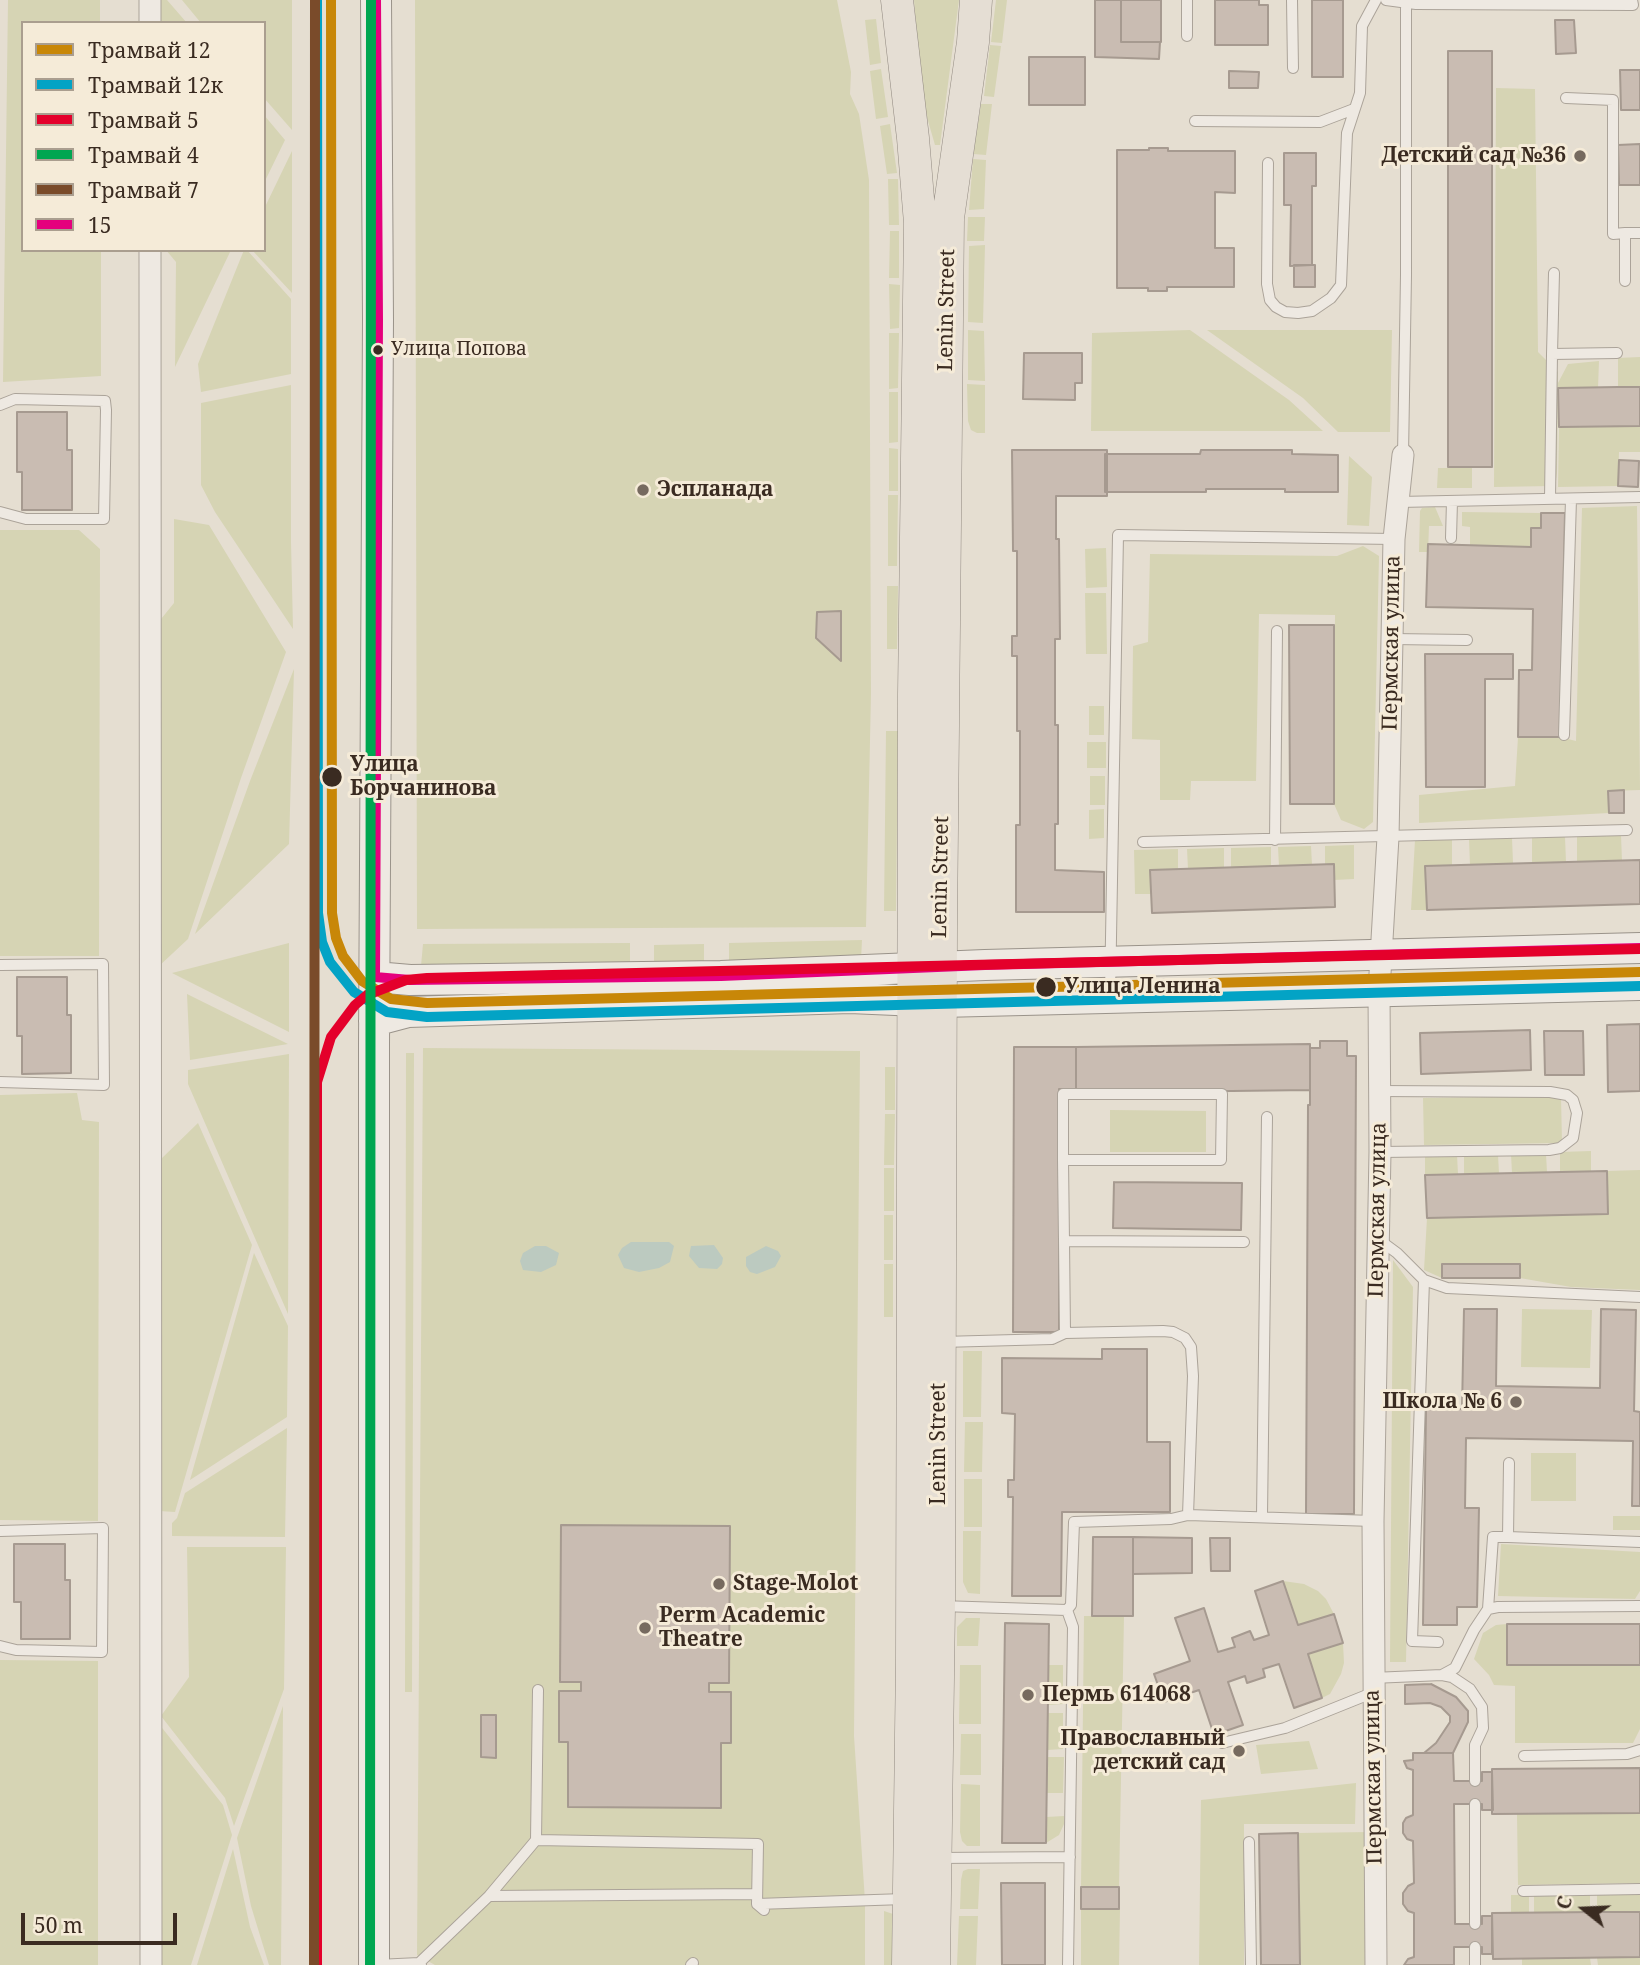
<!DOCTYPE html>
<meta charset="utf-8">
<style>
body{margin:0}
#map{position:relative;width:1640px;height:1965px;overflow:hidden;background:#e5ded1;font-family:"Noto Serif",serif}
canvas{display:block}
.legend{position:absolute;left:21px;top:21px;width:245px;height:231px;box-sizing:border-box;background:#f5ebd8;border:2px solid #aa9e8f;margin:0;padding:9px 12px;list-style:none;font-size:21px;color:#3a2b21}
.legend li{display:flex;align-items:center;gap:14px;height:35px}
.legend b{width:35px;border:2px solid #aa9e8f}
.north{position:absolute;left:1549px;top:1874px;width:70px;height:70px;-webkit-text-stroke:5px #f5ebd8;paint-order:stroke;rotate:288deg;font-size:19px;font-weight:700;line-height:28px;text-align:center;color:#3a2b21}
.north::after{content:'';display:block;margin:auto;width:24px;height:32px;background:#3a2b21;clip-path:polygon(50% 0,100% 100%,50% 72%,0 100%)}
.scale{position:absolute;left:21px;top:1913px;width:156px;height:32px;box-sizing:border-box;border:4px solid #3a2b21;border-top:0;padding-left:9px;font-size:21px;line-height:24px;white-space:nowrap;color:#3a2b21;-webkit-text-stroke:5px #f5ebd8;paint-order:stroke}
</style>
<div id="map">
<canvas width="1640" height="1965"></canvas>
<ul class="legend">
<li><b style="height:9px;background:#c88708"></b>Трамвай 12</li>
<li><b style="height:9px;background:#03a3c5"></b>Трамвай 12к</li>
<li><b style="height:9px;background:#e4002b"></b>Трамвай 5</li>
<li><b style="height:9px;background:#00a651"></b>Трамвай 4</li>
<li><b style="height:9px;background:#7a4b2a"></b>Трамвай 7</li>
<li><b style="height:9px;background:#e5007d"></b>15</li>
</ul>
<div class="north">С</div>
<div class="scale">50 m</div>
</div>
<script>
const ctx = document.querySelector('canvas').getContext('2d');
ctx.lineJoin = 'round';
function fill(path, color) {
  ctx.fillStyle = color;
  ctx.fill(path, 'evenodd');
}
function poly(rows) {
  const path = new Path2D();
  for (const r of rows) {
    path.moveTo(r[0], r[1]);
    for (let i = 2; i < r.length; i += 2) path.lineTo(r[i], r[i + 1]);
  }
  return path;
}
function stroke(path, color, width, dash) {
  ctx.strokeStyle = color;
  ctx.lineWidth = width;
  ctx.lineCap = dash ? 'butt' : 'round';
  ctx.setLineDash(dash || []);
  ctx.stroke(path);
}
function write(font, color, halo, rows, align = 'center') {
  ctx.font = font + ' "Noto Serif",serif';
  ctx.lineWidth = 6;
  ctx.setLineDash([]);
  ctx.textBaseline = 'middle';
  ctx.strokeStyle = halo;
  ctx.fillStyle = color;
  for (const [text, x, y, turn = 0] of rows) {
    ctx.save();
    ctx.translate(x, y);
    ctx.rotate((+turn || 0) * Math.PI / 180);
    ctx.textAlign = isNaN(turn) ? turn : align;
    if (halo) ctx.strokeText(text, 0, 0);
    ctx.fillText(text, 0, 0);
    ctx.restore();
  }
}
fill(poly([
 [8,0,100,0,100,23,23,23,23,250,101,250,101,376,3,382],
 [157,0,167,0,187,23,157,23],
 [182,0,292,0,292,130,264,98,264,23,201,23],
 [415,0,837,0,851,72,850,94,859,114,869,180,871,694,866,927,417,929],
 [914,0,959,0,940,145,935,145,926,114,919,67],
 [996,0,1007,0,1002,43,991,42],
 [876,19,881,63,870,65,865,20],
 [990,45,1001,46,994,97,984,96],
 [881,69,888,117,876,119,870,71],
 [1496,88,1535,89,1538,352,1558,372,1558,383,1568,364,1599,361,1598,388,1558,389,1557,473,1556,481,1551,486,1494,487],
 [981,104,992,104,986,155,973,154],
 [264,115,285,140,264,183],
 [890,124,897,173,887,174,880,126],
 [292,151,292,293,252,250,264,250,264,209],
 [973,159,986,160,984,209,969,210],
 [888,179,898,179,899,225,889,225],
 [968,217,985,217,984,241,967,241],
 [890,231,899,231,899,278,889,278],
 [985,245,983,323,968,322,969,246],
 [166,250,231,250,175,367,176,262],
 [244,250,247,250,291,299,291,374,201,392,198,364],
 [889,284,900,285,899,328,890,329],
 [968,330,984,331,985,381,968,380],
 [1190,330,1289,400,1323,431,1091,431,1092,333],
 [1207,330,1392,330,1390,432,1338,432,1303,398],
 [889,333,899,333,898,388,889,389],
 [1640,357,1640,387,1618,387,1618,358],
 [967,384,985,385,985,433,977,433,971,430,968,421],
 [291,385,291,542,293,629,215,512,201,485,201,403],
 [889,392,898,392,898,442,889,443],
 [1640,426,1640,452,1619,452,1618,486,1558,487,1559,427],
 [889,448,898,449,898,491,889,491],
 [1349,456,1372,477,1369,526,1347,525],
 [1438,468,1472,468,1472,488,1437,488],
 [888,495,898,495,897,566,888,566],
 [1637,506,1640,790,1609,791,1609,813,1419,823,1419,795,1515,786,1518,737,1560,737,1576,741,1582,508],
 [1435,507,1443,526,1429,526,1428,552,1419,552,1420,511,1422,508],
 [1462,512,1541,513,1541,528,1531,528,1531,547,1470,545,1470,527,1462,526],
 [174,519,209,525,286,652,241,778,188,939,158,967,157,624,174,603],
 [0,530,79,530,100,549,99,956,0,956],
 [1363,546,1379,556,1373,822,1364,829,1341,820,1334,804,1335,615,1259,614,1256,781,1191,781,1190,800,1160,800,1160,740,1132,739,1133,646,1148,642,1150,554,1337,556],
 [1106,548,1107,587,1086,588,1085,549],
 [887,586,898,586,897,649,887,649],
 [1085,593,1106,593,1107,654,1086,654],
 [294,669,289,844,195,934,250,781],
 [1089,706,1104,706,1104,735,1089,735],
 [886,731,898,731,896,911,884,911],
 [1087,742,1106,742,1106,768,1087,768],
 [1090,776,1105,776,1105,805,1090,805],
 [1104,809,1104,838,1089,839,1089,810],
 [1621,835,1622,861,1577,862,1577,836],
 [1532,837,1565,837,1566,862,1532,863],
 [1512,838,1513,863,1470,865,1469,839],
 [1452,839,1452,865,1425,866,1427,910,1411,910,1415,840],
 [1354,845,1354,879,1334,880,1325,865,1325,846],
 [1311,846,1312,865,1279,866,1278,847],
 [1271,847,1271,866,1231,868,1231,848],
 [1224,848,1224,868,1188,869,1187,849],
 [1178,849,1178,869,1151,870,1151,894,1135,894,1134,850],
 [862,940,861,960,729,965,729,943],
 [289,943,289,1032,172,973],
 [630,943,630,970,421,966,423,944],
 [704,944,704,968,654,968,654,945],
 [187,994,288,1044,190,1060],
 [423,1048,860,1051,854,1736,865,1901,865,1965,435,1965,417,1955],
 [406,1053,414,1053,412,1692,405,1692],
 [289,1054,288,1314,188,1084,188,1070],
 [885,1067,895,1067,895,1110,885,1110],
 [77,1093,82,1120,99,1122,98,1521,0,1520,0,1095],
 [1561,1096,1562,1143,1424,1145,1423,1098],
 [1110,1110,1206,1111,1206,1152,1110,1152],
 [885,1114,895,1114,894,1165,884,1165],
 [198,1123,252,1245,175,1512,159,1511,161,1159],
 [1591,1151,1591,1171,1560,1172,1560,1152],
 [1511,1154,1546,1154,1547,1172,1512,1173],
 [1425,1155,1457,1155,1458,1174,1425,1175],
 [1464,1155,1498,1155,1499,1173,1464,1174],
 [884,1168,894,1168,894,1211,884,1211],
 [1640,1170,1640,1290,1571,1287,1520,1278,1519,1264,1443,1264,1442,1278,1424,1270,1427,1218,1608,1214,1607,1171],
 [884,1215,893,1215,893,1260,884,1260],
 [254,1253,288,1326,287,1417,190,1480],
 [1393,1260,1413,1287,1406,1662,1390,1662],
 [884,1264,893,1264,893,1317,884,1317],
 [1522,1309,1592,1310,1590,1368,1521,1367],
 [963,1351,982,1351,981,1417,963,1417],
 [965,1422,983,1422,982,1472,964,1472],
 [287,1428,285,1537,172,1536,172,1523,177,1518,185,1493],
 [1531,1453,1576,1453,1576,1501,1531,1501],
 [964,1479,982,1479,982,1527,964,1527],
 [1613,1516,1640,1516,1640,1530,1613,1530],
 [963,1531,981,1531,980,1594,968,1593,963,1582],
 [1501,1544,1640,1552,1640,1591,1635,1599,1498,1596],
 [187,1547,286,1547,284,1689,234,1826,225,1798,161,1716,189,1677],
 [1283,1581,1304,1584,1318,1591,1326,1599,1334,1614,1298,1625],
 [1084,1616,1124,1616,1119,1887,1081,1887],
 [966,1618,980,1618,978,1646,957,1646,957,1627],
 [1507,1624,1507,1665,1640,1665,1640,1729,1633,1743,1515,1743,1515,1686,1494,1685,1489,1675,1474,1659,1483,1633,1496,1625],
 [1343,1643,1344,1663,1341,1674,1330,1694,1322,1698,1308,1654],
 [0,1660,98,1661,98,1965,0,1965],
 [960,1665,981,1665,981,1724,959,1724],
 [1048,1665,1063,1665,1063,1704,1048,1705],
 [283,1706,281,1965,269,1965,251,1906,237,1838],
 [1048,1713,1063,1713,1063,1749,1047,1750],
 [159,1724,223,1805,232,1835,191,1965,159,1965],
 [961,1734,981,1734,981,1775,960,1775],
 [1309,1741,1318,1769,1261,1774,1256,1745],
 [1047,1757,1064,1757,1063,1793,1047,1793],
 [1356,1783,1355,1824,1244,1824,1244,1965,1199,1965,1201,1800],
 [961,1784,980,1785,980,1846,967,1846,962,1841,960,1832],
 [1640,1813,1640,1883,1518,1885,1517,1814],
 [1064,1816,1064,1824,1059,1835,1046,1843,1046,1817],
 [1370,1832,1372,1965,1300,1965,1298,1833],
 [233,1849,250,1927,264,1965,197,1965],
 [968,1869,980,1869,978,1909,960,1909,961,1880,963,1871],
 [1640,1894,1640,1912,1597,1912,1597,1895],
 [1511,1895,1529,1895,1529,1913,1511,1913],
 [1590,1895,1590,1912,1534,1913,1534,1896],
 [1081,1909,1120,1909,1119,1965,1081,1965],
 [884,1911,893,1914,895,1919,895,1965,884,1965],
 [959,1916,978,1916,976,1965,957,1965],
 [1640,1957,1640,1965,1598,1965,1597,1958],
 [1522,1958,1590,1958,1591,1965,1522,1965]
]), '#d6d4b4');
fill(poly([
 [631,1242,669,1242,674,1246,670,1262,659,1268,639,1272,624,1268,618,1255,622,1248],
 [714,1245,723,1258,722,1264,717,1269,699,1268,689,1256,691,1246],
 [535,1246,546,1246,559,1253,556,1265,541,1272,523,1270,520,1261,523,1253],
 [766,1246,778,1251,781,1256,775,1267,757,1274,750,1272,746,1266,746,1257]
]), '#bccac0');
const building = poly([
 [1095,0,1121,0,1121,42,1160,42,1159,59,1095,57,1095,0],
 [1121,0,1161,0,1161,42,1121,42,1121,0],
 [1215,0,1259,0,1259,5,1268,5,1268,45,1215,45,1215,0],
 [1312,0,1343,0,1343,77,1312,77,1312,0],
 [1555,20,1574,20,1576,53,1556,54,1555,20],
 [1448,51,1492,51,1492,467,1448,467,1448,51],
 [1029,57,1085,57,1085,105,1029,105,1029,57],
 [1620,70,1640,70,1640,110,1621,110,1620,70],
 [1229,71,1259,72,1258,88,1229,88,1229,71],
 [1640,144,1640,185,1619,185,1618,145,1640,144],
 [1149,148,1168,148,1168,151,1235,151,1235,193,1215,192,1215,248,1234,248,1234,287,1167,287,1167,291,1148,291,1148,288,1117,288,1117,150,1149,150,1149,148],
 [1284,153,1316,153,1316,186,1312,186,1312,265,1290,266,1291,205,1284,205,1284,153],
 [1294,265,1315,265,1315,287,1294,287,1294,265],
 [1024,353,1082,353,1082,383,1075,383,1075,400,1023,399,1024,353],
 [1618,387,1640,387,1640,426,1559,427,1558,388,1618,387],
 [17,412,67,412,67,450,72,450,72,510,22,510,22,472,17,472,17,412],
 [1012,450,1107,450,1107,496,1056,496,1056,539,1059,539,1060,639,1055,639,1055,725,1058,725,1058,824,1055,824,1055,870,1104,872,1104,912,1016,912,1016,825,1020,825,1020,731,1017,731,1017,656,1012,656,1012,636,1017,636,1017,551,1013,551,1012,450],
 [1201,450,1292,450,1292,454,1338,455,1338,492,1285,492,1285,489,1206,489,1206,492,1105,492,1105,454,1200,454,1201,450],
 [1619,460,1639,461,1638,487,1618,486,1619,460],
 [1541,513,1565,513,1560,737,1518,737,1519,670,1532,670,1533,609,1426,607,1428,544,1531,547,1531,528,1541,528,1541,513],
 [841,611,841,661,816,638,817,612,841,611],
 [1289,625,1334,625,1334,804,1290,804,1289,625],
 [1425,654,1513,654,1513,679,1485,679,1485,787,1426,787,1425,654],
 [1624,790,1624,813,1609,813,1608,791,1624,790],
 [1640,860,1640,904,1427,910,1425,866,1640,860],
 [1334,864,1335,907,1152,913,1150,870,1334,864],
 [17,977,67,977,67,1015,71,1015,71,1073,22,1074,22,1036,17,1036,17,977],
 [1640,1024,1640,1091,1608,1092,1607,1025,1640,1024],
 [1530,1030,1531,1070,1421,1074,1420,1033,1530,1030],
 [1544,1031,1583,1031,1584,1075,1545,1075,1544,1031],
 [1320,1041,1347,1041,1347,1056,1356,1056,1354,1514,1306,1514,1308,1105,1310,1105,1310,1048,1320,1048,1320,1041],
 [1310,1044,1310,1090,1076,1093,1076,1047,1310,1044],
 [1014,1047,1076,1047,1076,1089,1059,1089,1059,1332,1013,1332,1014,1047],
 [1607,1171,1608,1214,1427,1218,1425,1175,1607,1171],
 [1114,1182,1242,1183,1241,1230,1113,1228,1114,1182],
 [1442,1264,1520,1264,1520,1278,1442,1278,1442,1264],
 [1464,1309,1497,1309,1496,1386,1600,1388,1601,1309,1636,1310,1634,1411,1640,1412,1640,1506,1632,1506,1633,1441,1466,1438,1465,1508,1479,1508,1477,1607,1457,1607,1457,1625,1423,1625,1426,1409,1462,1409,1464,1309],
 [1102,1349,1147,1349,1147,1442,1170,1442,1170,1512,1062,1512,1061,1596,1012,1596,1013,1497,1008,1497,1008,1480,1014,1480,1015,1414,1002,1413,1002,1358,1102,1359,1102,1349],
 [561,1525,730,1526,729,1683,709,1683,709,1692,731,1692,731,1743,721,1743,721,1808,568,1807,568,1742,559,1742,559,1691,581,1691,581,1682,560,1682,561,1525],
 [1093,1537,1133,1537,1133,1616,1092,1616,1093,1537],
 [1133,1537,1192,1538,1192,1573,1133,1574,1133,1537],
 [1210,1538,1230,1538,1230,1571,1211,1571,1210,1538],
 [14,1544,65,1544,65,1580,70,1580,70,1639,21,1639,21,1602,14,1602,14,1544],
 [1283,1581,1298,1625,1334,1614,1343,1643,1308,1654,1322,1698,1294,1708,1279,1664,1263,1669,1265,1677,1247,1683,1245,1676,1228,1682,1243,1725,1214,1735,1199,1690,1164,1702,1154,1674,1190,1661,1175,1618,1204,1608,1218,1652,1235,1647,1232,1638,1250,1631,1254,1640,1269,1635,1255,1591,1283,1581],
 [1005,1623,1049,1624,1046,1843,1002,1843,1005,1623],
 [1507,1624,1640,1624,1640,1665,1507,1665,1507,1624],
 [1431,1684,1456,1697,1468,1711,1468,1722,1453,1753,1424,1753,1436,1743,1450,1722,1450,1716,1441,1707,1430,1703,1405,1704,1405,1685,1431,1684],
 [481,1715,496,1715,496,1758,481,1757,481,1715],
 [1413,1753,1453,1753,1454,1781,1482,1781,1482,1772,1492,1772,1493,1810,1482,1810,1482,1804,1454,1804,1455,1924,1482,1924,1482,1916,1492,1916,1492,1954,1482,1954,1482,1947,1454,1947,1454,1965,1404,1965,1408,1959,1414,1957,1414,1913,1408,1911,1403,1904,1403,1893,1408,1886,1414,1883,1413,1841,1407,1839,1403,1833,1403,1823,1406,1818,1413,1815,1413,1770,1407,1768,1404,1761,1413,1760,1413,1753],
 [1640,1768,1640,1813,1492,1814,1492,1769,1640,1768],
 [1298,1833,1300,1965,1261,1965,1259,1834,1298,1833],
 [1001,1883,1045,1883,1045,1965,1002,1965,1001,1883],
 [1081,1887,1119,1887,1119,1909,1081,1909,1081,1887],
 [1597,1912,1640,1912,1640,1957,1493,1959,1492,1913,1597,1912]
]);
fill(building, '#c9bcb2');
stroke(building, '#a69a90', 2);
const service = poly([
 [1187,0,1187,36],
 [1292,0,1293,68],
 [1386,0,1416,4,1633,5,1632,0],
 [1566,98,1613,100,1613,234,1625,233],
 [1195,121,1320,122,1354,109],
 [1268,163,1267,284,1270,300,1276,307,1285,312,1298,313,1312,311,1331,298,1341,285,1347,133,1360,93,1362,26,1376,0],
 [1625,281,1625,233,1640,233],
 [1552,354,1554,273],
 [0,405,15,399,105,401,106,410,104,519,26,519,0,512],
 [1403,455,1406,275,1406,3],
 [1550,499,1552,354,1617,353],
 [1399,502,1640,497],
 [1451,538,1452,501],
 [1392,639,1467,640],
 [1564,735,1571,499],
 [1275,840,1277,631],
 [1143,842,1627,830],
 [0,965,103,964,104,1085,0,1082],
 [1110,995,1118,535,1394,539],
 [1379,1091,1550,1092,1567,1095,1573,1100,1577,1113,1573,1138,1560,1148,1549,1150,1380,1152],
 [1063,1160,1221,1160,1222,1094,1063,1094,1063,1160,1064,1241,1065,1333],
 [1378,1239,1397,1253,1424,1280],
 [1064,1241,1244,1242],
 [942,1342,1052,1339,1065,1333,1163,1331,1173,1332,1185,1338,1191,1347,1193,1376,1188,1515],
 [1509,1463,1508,1537,1640,1542],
 [1262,1516,1267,1117],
 [0,1531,103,1528,102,1652,16,1650,0,1646],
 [940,1606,1067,1610,1071,1605,1074,1522,1171,1519,1188,1515,1373,1521],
 [1488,1609,1493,1537,1508,1537],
 [1067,1610,1073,1627,1068,1965],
 [1438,1642,1412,1641,1424,1280,1447,1288,1640,1297],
 [1442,1675,1452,1677,1470,1689,1482,1707,1483,1728,1475,1745,1475,1781],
 [1372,1678,1442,1675,1455,1668,1474,1630,1488,1609,1498,1607,1640,1606],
 [1222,1743,1285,1728,1372,1693],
 [1524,1756,1627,1754,1640,1750],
 [1475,1804,1475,1924],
 [536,1840,538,1690],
 [1249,1842,1251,1965],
 [937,1858,1070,1857],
 [1523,1891,1640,1889],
 [489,1896,757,1894],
 [757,1904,904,1899],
 [1475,1947,1475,1965],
 [419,1963,489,1896,536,1840,758,1844,757,1904,764,1910],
 [377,1965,419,1963,421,1965],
 [691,1965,693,1963]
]);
const minor = poly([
 [150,0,150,23],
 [150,250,151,1965],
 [1376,1965,1373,1521,1380,1152,1379,991,1388,837,1394,539,1403,455]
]);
const secondary = poly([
 [375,977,410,980,721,976,985,965,1640,948],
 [374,1021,408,1012,850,998,941,1002,1640,985],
 [374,1965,374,1044,378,319,376,0]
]);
const primary = poly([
 [897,0,913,138,920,223,914,694,912,1657,908,1965],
 [934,1965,939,1606,941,929,948,218,973,42,976,0]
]);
stroke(service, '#aba399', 12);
stroke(minor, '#aba399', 23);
stroke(secondary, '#9a938a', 32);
stroke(primary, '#918980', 33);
stroke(service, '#eee9e2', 10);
stroke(minor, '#eee9e2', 21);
stroke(secondary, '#eee9e2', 30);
stroke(primary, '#e5ded4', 32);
stroke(poly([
 [375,977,410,980,721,976,985,965,1640,948],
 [375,977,378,319,376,0]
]), '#e5007d', 10);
stroke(poly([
 [331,0,332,913,336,938,343,956,362,981,391,999,427,1003,1640,972]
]), '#c88708', 10);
stroke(poly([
 [317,0,318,913,322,942,330,962,354,992,387,1012,427,1017,1640,986]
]), '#03a3c5', 10);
stroke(poly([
 [317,1965,317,1082,331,1037,355,1005,367,995,406,980,427,978,1640,949]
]), '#e4002b', 10);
stroke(poly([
 [370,1965,371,0]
]), '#00a651', 10);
stroke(poly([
 [314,1965,315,0]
]), '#7a4b2a', 10);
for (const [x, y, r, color] of [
 [1580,156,7,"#766a5f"],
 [378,350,6,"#3a2b21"],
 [643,490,7,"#766a5f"],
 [332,777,11,"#3a2b21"],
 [1046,987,11,"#3a2b21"],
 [1516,1402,7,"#766a5f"],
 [719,1584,7,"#766a5f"],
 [645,1628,7,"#766a5f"],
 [1028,1695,7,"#766a5f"],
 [1239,1751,7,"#766a5f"]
]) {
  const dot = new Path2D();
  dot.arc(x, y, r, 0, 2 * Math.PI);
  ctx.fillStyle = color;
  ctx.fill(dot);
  stroke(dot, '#f5ebd8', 2.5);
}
write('19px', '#3a2b21', '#f5ebd8', [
 ["Улица Попова",391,350]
], 'left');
write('bold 21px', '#3a2b21', '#f5ebd8', [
 ["Детский сад №36",1566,156,"right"],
 ["Эспланада",657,490],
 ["Школа № 6",1502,1402,"right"],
 ["Stage-Molot",733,1584],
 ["Perm Academic",659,1616],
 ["Theatre",659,1640],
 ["Пермь 614068",1042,1695],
 ["Православный",1225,1739,"right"],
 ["детский сад",1225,1763,"right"]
], 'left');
write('21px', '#3a2b21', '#f5ebd8', [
 ["Lenin Street",947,310,-89],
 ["Пермская улица",1392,643,-89],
 ["Lenin Street",941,877,-89],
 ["Пермская улица",1378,1210,-89],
 ["Lenin Street",939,1444,-90],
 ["Пермская улица",1374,1777,-91]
]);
write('bold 21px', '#3a2b21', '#f5ebd8', [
 ["Улица",350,765],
 ["Борчанинова",350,789],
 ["Улица Ленина",1064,987]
], 'left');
</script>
